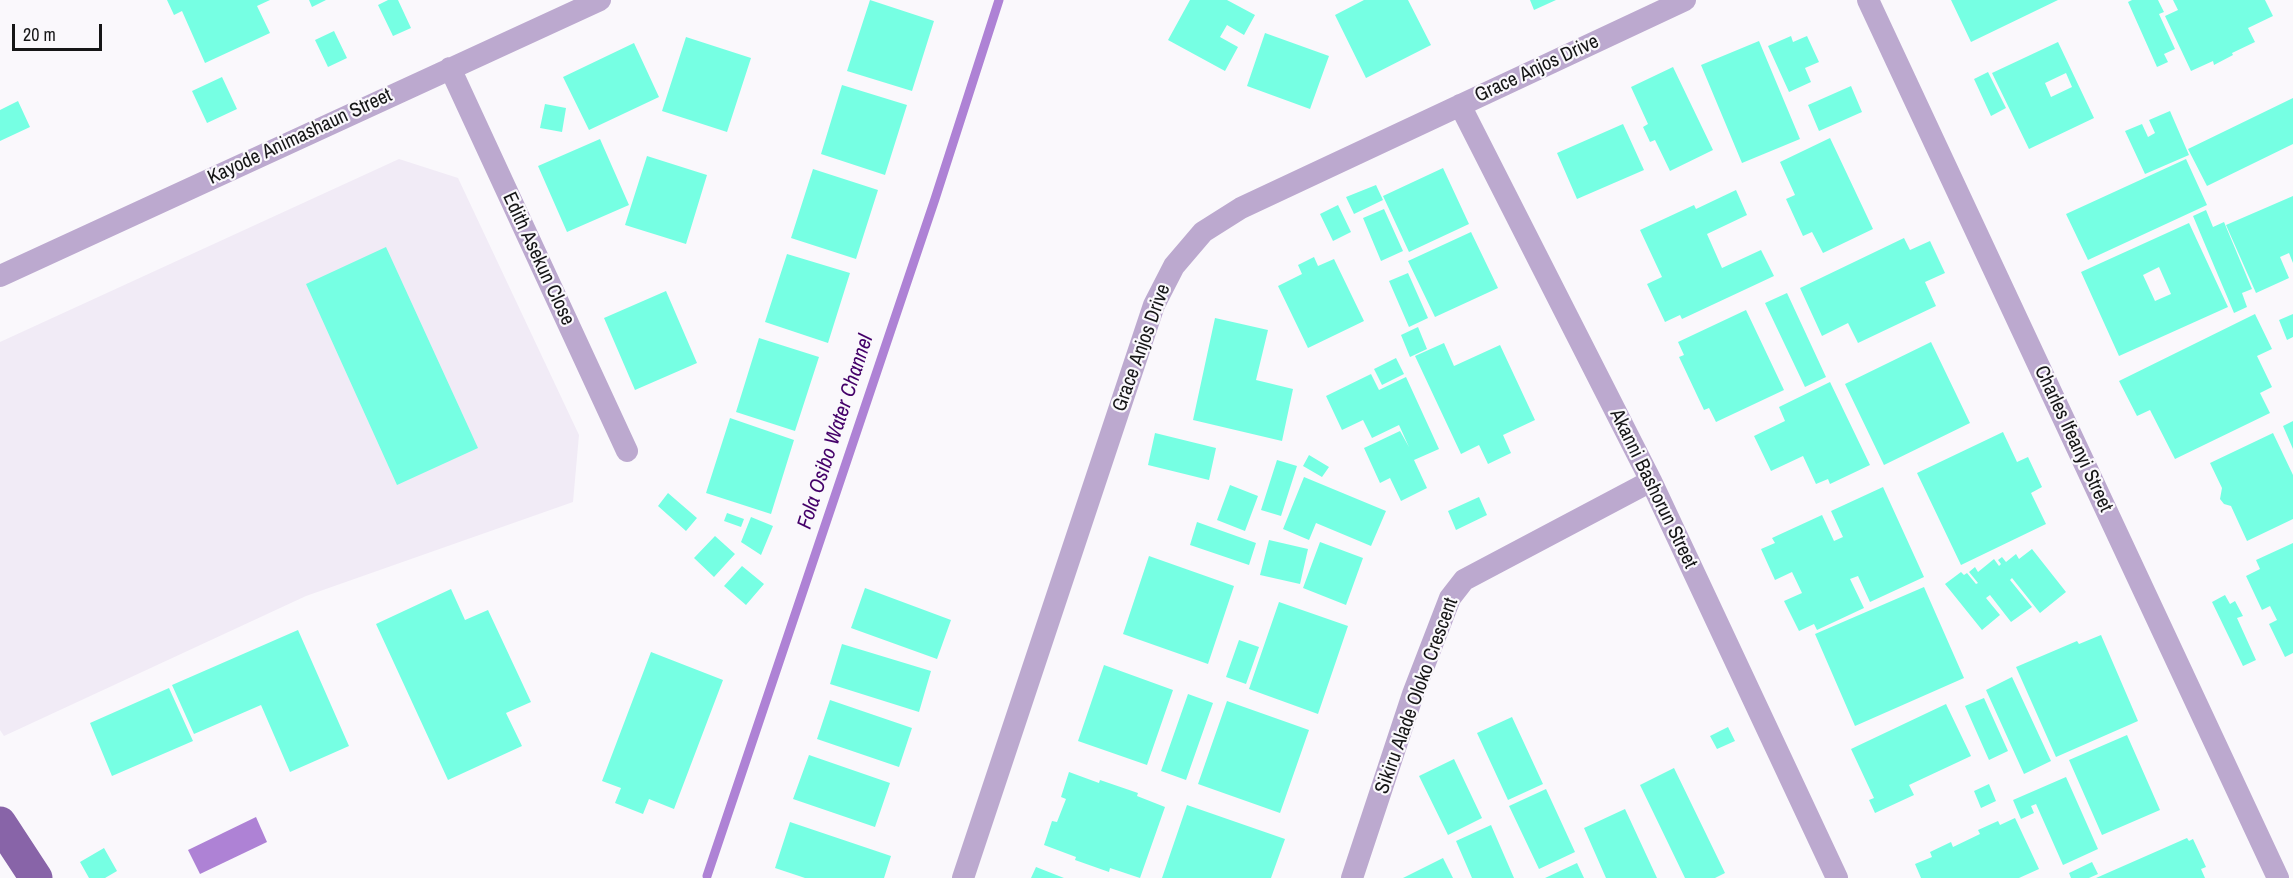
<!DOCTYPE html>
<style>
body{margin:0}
#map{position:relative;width:2293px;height:878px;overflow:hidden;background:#faf8fc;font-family:"Archivo Narrow",sans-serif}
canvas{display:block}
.scale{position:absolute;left:12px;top:24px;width:90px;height:27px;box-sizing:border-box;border:3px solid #161617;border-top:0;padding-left:8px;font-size:18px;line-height:21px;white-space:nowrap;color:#161617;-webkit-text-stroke:4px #faf8fc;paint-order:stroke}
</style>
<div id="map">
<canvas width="2293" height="878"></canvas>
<div class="scale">20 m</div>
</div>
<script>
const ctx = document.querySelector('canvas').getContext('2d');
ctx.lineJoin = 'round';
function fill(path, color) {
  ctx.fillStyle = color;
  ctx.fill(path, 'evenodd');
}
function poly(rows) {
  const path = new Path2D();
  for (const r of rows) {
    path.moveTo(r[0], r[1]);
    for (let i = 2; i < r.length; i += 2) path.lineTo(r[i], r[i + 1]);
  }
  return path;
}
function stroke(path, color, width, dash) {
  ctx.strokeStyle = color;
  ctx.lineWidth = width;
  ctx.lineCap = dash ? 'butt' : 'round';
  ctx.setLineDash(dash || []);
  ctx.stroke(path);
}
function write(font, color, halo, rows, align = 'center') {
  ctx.font = font + ' "Archivo Narrow",sans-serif';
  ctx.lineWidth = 4.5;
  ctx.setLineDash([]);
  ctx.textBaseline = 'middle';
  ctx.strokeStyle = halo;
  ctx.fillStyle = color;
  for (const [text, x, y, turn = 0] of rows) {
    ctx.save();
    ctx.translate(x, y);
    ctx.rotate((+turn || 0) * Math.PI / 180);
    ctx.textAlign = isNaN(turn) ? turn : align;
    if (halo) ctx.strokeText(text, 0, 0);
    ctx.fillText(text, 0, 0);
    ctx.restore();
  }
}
fill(poly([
 [399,159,458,178,579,435,573,502,306,596,4,736,0,730,0,342]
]), '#f1ebf6');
fill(poly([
 [256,817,267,842,200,874,188,850]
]), '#ae82d5');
stroke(poly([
 [707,876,935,199,999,0]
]), '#ae82d5', 9);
fill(poly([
 [167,0,270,0,257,6,270,33,205,63,182,11,174,15],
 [309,0,326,0,312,7],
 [388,0,398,0,411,28,393,36,378,5],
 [870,0,934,21,912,91,847,71],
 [1190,0,1227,0,1255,15,1244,35,1227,25,1220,37,1238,47,1225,71,1168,40],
 [1364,0,1408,0,1431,45,1366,78,1335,15],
 [1530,0,1556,0,1534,10],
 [1951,0,2058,0,1971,42],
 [2132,0,2158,0,2164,12,2159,14,2175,49,2164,54,2168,62,2157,67,2128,2],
 [2173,0,2265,0,2273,16,2248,28,2255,42,2232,53,2233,55,2214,65,2213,61,2191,71,2165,16,2178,10],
 [334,31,347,58,328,67,315,40],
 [1265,33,1329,56,1310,109,1247,86],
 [1791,36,1793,42,1807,36,1819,62,1805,68,1811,82,1789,92,1768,46],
 [686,37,751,58,727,132,662,111],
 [1759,41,1800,139,1742,163,1701,65],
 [2058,42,2094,118,2029,149,1992,73],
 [2066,73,2072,87,2051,97,2045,83],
 [634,43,659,97,589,130,563,77],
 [1673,67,1713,150,1670,171,1655,140,1650,142,1643,127,1648,124,1631,87],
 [1988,72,2006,108,1991,116,1974,79],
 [222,77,237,109,207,123,192,91],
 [842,85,907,105,885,175,821,154],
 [1851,86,1862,112,1819,131,1808,105],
 [2293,98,2293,144,2207,186,2188,149],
 [18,101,30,127,0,141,0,110],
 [545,104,566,108,562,132,540,128],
 [2170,111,2189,155,2145,174,2125,131,2142,124,2148,137,2155,133,2149,120],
 [1623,124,1644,170,1577,199,1557,153],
 [1830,138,1873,229,1823,253,1812,232,1803,236,1786,199,1795,195,1780,162],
 [600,139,629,205,567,232,538,166],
 [647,156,707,175,686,244,625,225],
 [2186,159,2207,205,2088,260,2066,214],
 [1443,168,1469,224,1409,252,1383,196],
 [813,169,878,190,856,259,791,238],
 [1376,185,1383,200,1354,214,1346,197],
 [1736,190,1747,215,1707,234,1722,268,1761,250,1774,276,1682,319,1680,315,1665,322,1647,284,1662,277,1640,230,1694,205,1696,209],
 [2293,196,2293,263,2289,253,2280,257,2289,278,2256,293,2226,225],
 [1338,205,1351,232,1333,241,1320,214],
 [1384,209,1403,251,1381,261,1363,218],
 [2206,210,2213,227,2224,222,2252,289,2242,293,2247,307,2234,313,2193,216],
 [2189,223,2228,307,2119,356,2081,272],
 [2159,267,2171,294,2155,301,2143,275],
 [1471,232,1498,288,1435,317,1408,261],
 [1904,238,1910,250,1930,241,1945,273,1925,282,1936,306,1858,343,1848,323,1822,336,1800,288],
 [386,247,478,448,397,485,306,284],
 [787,254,850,273,828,343,765,322],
 [1314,257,1318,266,1334,259,1364,321,1308,348,1278,286,1302,274,1298,265],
 [1408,273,1428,318,1409,327,1389,281],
 [666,291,697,363,635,390,604,318],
 [1787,293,1826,377,1805,387,1765,303],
 [1746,310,1784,390,1716,422,1709,408,1704,410,1679,357,1684,355,1678,342],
 [2255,314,2272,349,2257,356,2272,387,2260,393,2270,413,2175,459,2150,410,2137,416,2119,381],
 [2293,314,2293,337,2287,340,2279,320],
 [1215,318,1268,330,1256,380,1293,389,1282,441,1193,420],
 [1418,327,1427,349,1410,357,1401,335],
 [759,338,819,357,795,431,736,412],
 [1931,342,1970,423,1884,465,1845,384],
 [1444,343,1454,366,1500,345,1535,420,1503,435,1511,453,1488,464,1479,445,1461,454,1415,356],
 [1396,358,1404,374,1382,385,1374,369],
 [1371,374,1379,390,1406,377,1439,449,1414,460,1427,488,1401,501,1390,478,1380,483,1364,448,1400,431,1409,447,1399,425,1372,438,1363,420,1342,430,1326,396],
 [1830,382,1870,465,1830,484,1828,479,1816,484,1803,456,1771,471,1754,436,1785,421,1779,407],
 [730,418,794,440,771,514,706,493],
 [2293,421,2293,449,2283,426],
 [2003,432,2017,462,2028,457,2042,487,2031,493,2046,524,1961,565,1917,473],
 [1155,433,1216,448,1209,480,1148,465],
 [2273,433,2293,475,2293,519,2247,541,2231,506,2224,504,2220,499,2222,488,2210,463],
 [1309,455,1329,467,1322,477,1303,466],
 [1277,460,1297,466,1281,516,1261,510],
 [1304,477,1386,511,1371,546,1316,523,1309,540,1283,529],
 [1230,485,1258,496,1245,531,1217,520],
 [1883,487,1924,577,1870,602,1858,576,1850,579,1864,608,1817,630,1814,624,1799,631,1784,601,1802,593,1792,572,1775,580,1761,549,1775,543,1772,538,1822,515,1834,541,1843,537,1831,511],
 [668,493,697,518,686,531,658,506],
 [1479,497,1487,515,1456,530,1448,511],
 [727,513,744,519,741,527,724,521],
 [751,517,773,526,761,555,741,542],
 [1197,522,1256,543,1249,565,1190,545],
 [715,536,735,554,714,577,694,558],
 [1269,540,1308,549,1300,584,1260,575],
 [1320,542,1363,558,1346,605,1303,588],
 [2293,543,2293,653,2285,657,2269,624,2277,620,2270,606,2262,610,2246,576,2260,569,2256,560],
 [2032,549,2066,592,2040,613,2012,578,2010,580,2032,607,2011,622,1990,595,1986,598,2000,615,1982,630,1945,584,1961,572,1964,575,1967,573,1976,584,1978,583,1969,572,1975,567,1978,572,1994,559,1999,566,2001,564,1998,560,2002,557,2006,562,2016,554,2019,559],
 [1149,556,1234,586,1208,664,1123,634],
 [742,566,764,584,746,605,724,586],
 [1924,587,1964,678,1855,726,1815,634],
 [865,588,951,620,937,659,851,628],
 [451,589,465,620,488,610,531,702,506,713,522,746,448,780,376,624],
 [2225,595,2230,604,2235,601,2243,616,2237,618,2256,660,2243,666,2212,602],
 [1279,602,1348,626,1318,714,1249,689],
 [298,630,349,746,290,772,261,705,194,734,172,685],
 [2101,635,2138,721,2056,757,2016,667,2077,641,2079,644],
 [1239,640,1259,647,1246,684,1226,677],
 [842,644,931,671,919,712,830,684],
 [651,652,723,680,674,809,649,799,643,814,615,803,621,788,602,781],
 [1104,665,1173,690,1147,765,1078,741],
 [2012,677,2051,761,2024,774,1986,690],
 [169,688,193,741,112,776,90,723],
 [1188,694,1213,703,1186,780,1161,771],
 [1984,698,2008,751,1989,760,1965,706],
 [830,700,912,728,899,767,817,739],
 [1227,701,1309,730,1280,813,1198,784],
 [1946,704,1971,756,1909,785,1914,795,1875,813,1869,800,1874,798,1851,749],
 [1512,717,1543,784,1508,800,1477,733],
 [1728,727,1735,741,1717,749,1710,736],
 [2127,735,2160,810,2102,835,2069,760],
 [809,755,890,783,875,827,793,799],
 [1454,759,1482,818,1448,835,1419,776],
 [1674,768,1725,873,1715,878,1685,878,1640,785],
 [1069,772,1099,783,1100,780,1138,793,1137,796,1165,807,1140,878,1110,868,1109,872,1075,860,1076,857,1044,845,1052,821,1057,822,1066,799,1061,797],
 [2066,777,2098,849,2063,865,2036,804,2031,806,2034,813,2021,819,2013,800],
 [1989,784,1996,801,1981,808,1974,791],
 [1546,789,1575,852,1539,869,1509,806],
 [1187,805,1285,839,1271,878,1162,878],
 [1625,809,1657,878,1606,878,1584,828],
 [2015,818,2039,869,2019,878,1921,878,1915,864,1932,857,1930,852,1951,842,1953,847,1980,834,1978,830,1998,821,2000,825],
 [790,822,891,856,884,878,805,878,775,868],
 [1491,825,1514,878,1472,878,1456,841],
 [2187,838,2189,841,2193,839,2206,867,2201,869,2205,878,2096,878],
 [104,848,117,871,105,878,89,878,80,862],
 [1443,858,1453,878,1403,878],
 [2092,862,2098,874,2089,878,2071,878,2069,873],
 [1577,863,1584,878,1545,878],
 [1036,867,1064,878,1031,878]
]), '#76ffe3');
stroke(poly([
 [1868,0,2278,878],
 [450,68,627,451],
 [1460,105,1651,481,1837,878],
 [0,276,600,0],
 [963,878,1154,305,1174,266,1203,232,1241,208,1685,0],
 [1352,878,1413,694,1450,598,1464,580,1651,481]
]), '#bca9cf', 22);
stroke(poly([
 [0,823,36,878]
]), '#8864a8', 33);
write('20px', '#161617', '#faf8fc', [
 ["Grace Anjos Drive",1537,69,-25],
 ["Kayode Animashaun Street",300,137,-25],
 ["Edith Asekun Close",538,259,65],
 ["Grace Anjos Drive",1142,348,-70],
 ["Charles Ifeanyi Street",2073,439,65],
 ["Akanni Bashorun Street",1653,489,64],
 ["Sikiru Alade Oloko Crescent",1417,696,-70]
]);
write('italic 21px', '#440069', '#faf8fc', [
 ["Fola Osibo Water Channel",836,432,-72]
]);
</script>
